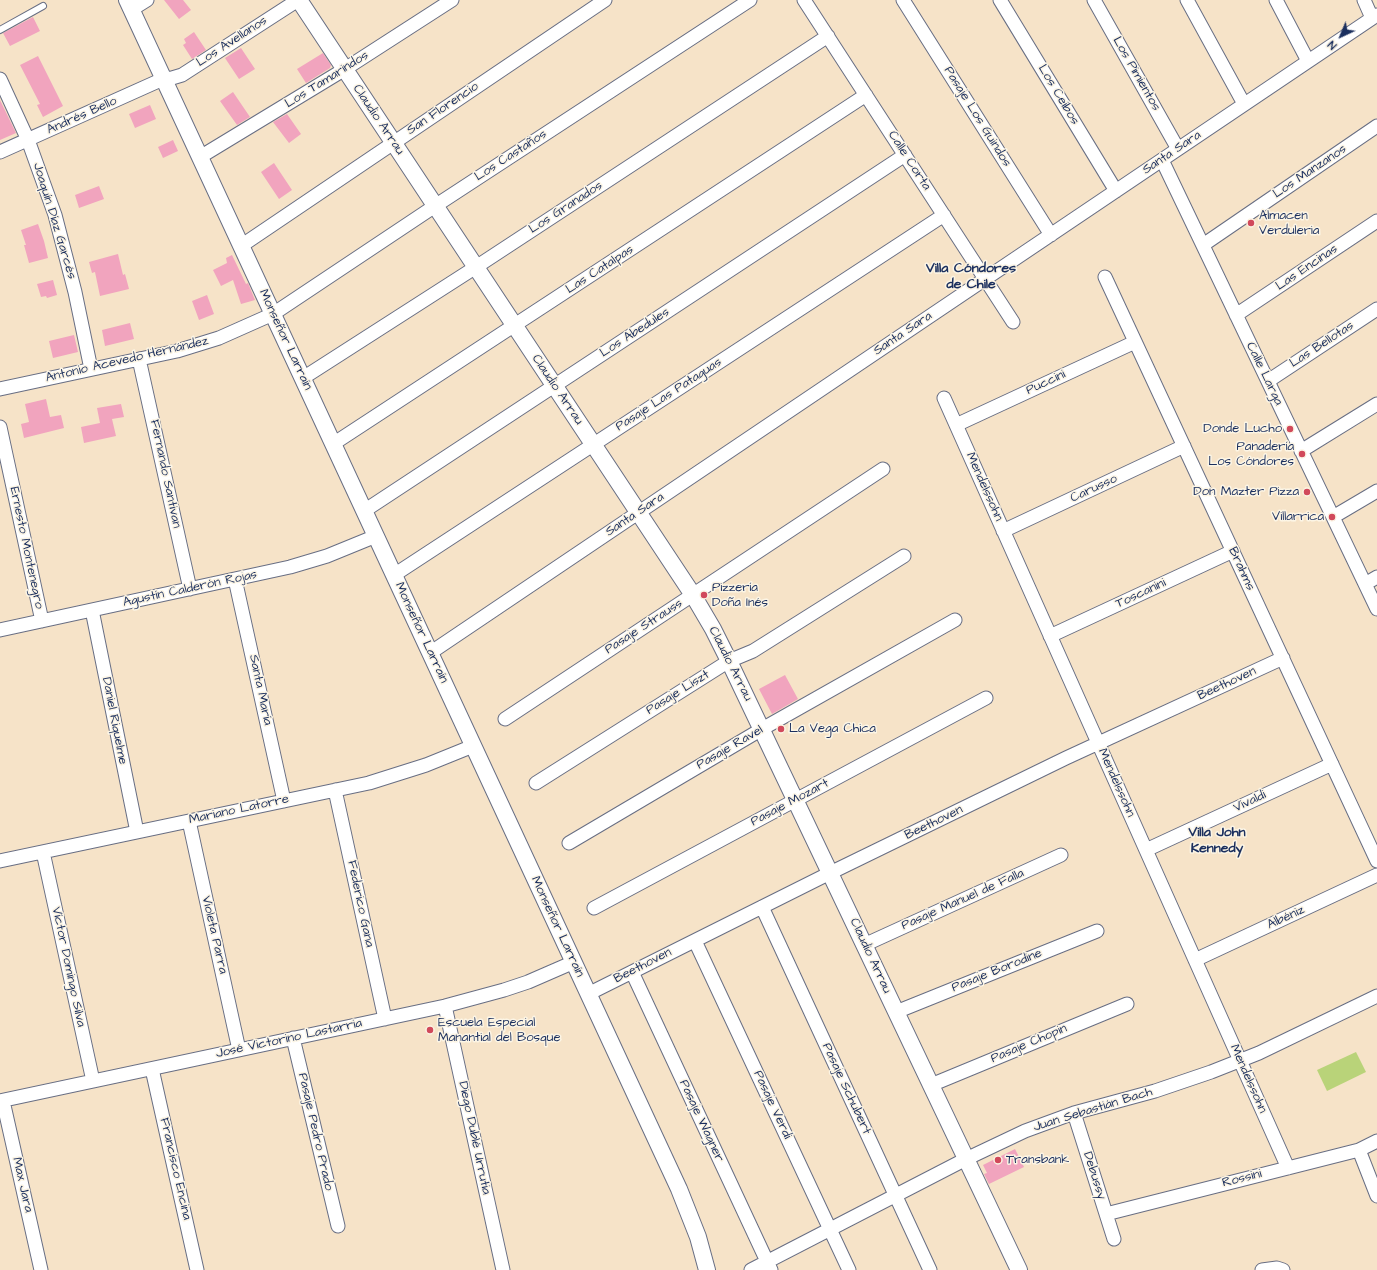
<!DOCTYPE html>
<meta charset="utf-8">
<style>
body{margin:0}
#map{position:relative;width:1377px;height:1270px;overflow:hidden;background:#f6e3c8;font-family:"Architects Daughter",sans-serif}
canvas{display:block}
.north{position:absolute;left:1321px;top:16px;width:40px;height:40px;-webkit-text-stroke:3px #fcf5e5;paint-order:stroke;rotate:224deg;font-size:11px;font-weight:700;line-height:16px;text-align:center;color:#1b2f5e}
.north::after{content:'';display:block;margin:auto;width:14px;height:18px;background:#1b2f5e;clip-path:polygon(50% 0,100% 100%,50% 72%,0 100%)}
</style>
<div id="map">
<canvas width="1377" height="1270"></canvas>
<div class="north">N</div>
</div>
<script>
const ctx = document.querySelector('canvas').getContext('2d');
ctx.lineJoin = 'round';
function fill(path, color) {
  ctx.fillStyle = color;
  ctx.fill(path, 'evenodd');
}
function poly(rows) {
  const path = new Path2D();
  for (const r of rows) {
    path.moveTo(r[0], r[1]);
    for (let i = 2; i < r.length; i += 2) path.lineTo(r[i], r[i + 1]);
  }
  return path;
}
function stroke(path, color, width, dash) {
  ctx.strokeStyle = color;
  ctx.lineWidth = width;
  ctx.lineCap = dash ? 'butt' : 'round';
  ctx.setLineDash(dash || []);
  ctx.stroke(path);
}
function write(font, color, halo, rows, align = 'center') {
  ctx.font = font + ' "Architects Daughter",sans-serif';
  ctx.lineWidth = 3;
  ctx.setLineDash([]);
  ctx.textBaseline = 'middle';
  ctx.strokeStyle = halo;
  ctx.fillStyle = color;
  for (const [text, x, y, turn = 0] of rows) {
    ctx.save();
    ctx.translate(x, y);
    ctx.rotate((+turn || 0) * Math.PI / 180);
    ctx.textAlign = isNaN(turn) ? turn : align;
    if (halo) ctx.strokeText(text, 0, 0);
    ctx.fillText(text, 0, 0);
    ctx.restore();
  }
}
fill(poly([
 [1356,1052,1366,1072,1327,1091,1317,1070]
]), '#b9d379');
fill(poly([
 [164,0,183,0,191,10,179,19],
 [33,17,40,31,10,46,3,33],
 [194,32,206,50,192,59,183,45,186,43,184,39],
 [241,48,255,69,239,79,225,58],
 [323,53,331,65,330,68,306,83,297,69],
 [38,56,63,106,43,117,37,105,40,104,20,65],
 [233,92,250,117,237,125,220,101],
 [0,100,16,133,0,140],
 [150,105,156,119,135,128,129,114],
 [287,114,301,134,289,143,273,122],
 [173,140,178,151,163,158,158,147],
 [274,163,292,190,279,199,261,172],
 [99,186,104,199,79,208,75,195],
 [38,224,44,241,48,258,29,263,24,245,26,245,21,230],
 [118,254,123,275,125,274,129,289,100,296,95,272,92,273,89,262],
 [232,255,246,284,248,283,255,300,241,304,233,280,221,286,213,270,227,263,226,258],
 [53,280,57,295,47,298,46,296,41,297,37,284],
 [207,295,214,314,199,320,192,301],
 [130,323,134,339,105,346,102,330],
 [74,335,78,352,53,358,49,341],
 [46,399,50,417,61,415,64,428,24,438,21,424,29,422,25,404],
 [121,404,124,417,112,419,116,436,84,443,81,427,100,423,97,408],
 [785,675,798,699,772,714,759,689],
 [1015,1149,1024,1167,989,1184,984,1174,987,1173,983,1165]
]), '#f1a4be');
const service = poly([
 [0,30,43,6]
]);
const minor = poly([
 [804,0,1013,322],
 [903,0,1051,235],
 [1000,0,1116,191],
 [1094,0,1178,149],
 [1187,0,1244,104],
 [1276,0,1308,61],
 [1364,0,1372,18],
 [131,10,147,0],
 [0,79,28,140,55,215,75,292,91,369],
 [0,152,163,79,172,78,182,75,298,0],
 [200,157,345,69,452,0],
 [1162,160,1377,609],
 [1203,245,1377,126],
 [241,246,605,0],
 [1105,277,1377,861],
 [1236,315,1377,221],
 [139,359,190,589],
 [303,378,476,267,828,36],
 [1268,381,1377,309],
 [0,389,177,351,219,338,273,314,435,206,750,0],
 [944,398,1288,1168],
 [956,425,1135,342],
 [0,427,42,621],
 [333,444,866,95],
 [1301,451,1377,404],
 [364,511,905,155],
 [1333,517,1377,491],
 [1003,531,1184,446],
 [394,575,944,215],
 [235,579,284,801],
 [1365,584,1377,577],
 [92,610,137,832],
 [0,630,290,567,327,556,376,536],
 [1050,636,1233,551],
 [430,653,1377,15],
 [505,719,883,469],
 [536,783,729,661,753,651,904,556],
 [335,790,385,1019],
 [189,821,239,1050],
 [569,843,762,729,955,620],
 [1146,850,1332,764],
 [43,852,93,1081],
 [0,861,369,783,426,765,473,746],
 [762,907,930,1270],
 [594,908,986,698],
 [695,941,849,1270],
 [864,945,1061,855],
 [1195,960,1377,875],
 [632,972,771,1270],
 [588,994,830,873,1066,758,1283,658],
 [445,1006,503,1270],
 [896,1012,1097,931],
 [293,1038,338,1226],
 [152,1069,197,1270],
 [931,1085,1127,1004],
 [0,1101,445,1006,504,990,528,982,574,962],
 [3,1101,41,1270],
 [1074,1113,1114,1239],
 [1359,1150,1377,1196],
 [1106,1214,1359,1150,1377,1141],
 [751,1270,966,1159,1025,1131,1074,1113,1155,1091,1211,1072,1259,1053,1377,996],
 [1262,1270,1277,1268,1283,1270]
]);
const tertiary = poly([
 [127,0,679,1189,698,1237,707,1270],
 [299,0,693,595,713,629,729,661,1019,1270]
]);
stroke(service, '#686e83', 8);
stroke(minor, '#686e83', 15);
stroke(tertiary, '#686e83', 18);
stroke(service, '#fff', 6);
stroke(minor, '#fff', 13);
stroke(tertiary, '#fff', 16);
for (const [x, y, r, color] of [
 [1251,223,4,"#d1495b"],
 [1290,429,4,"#d1495b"],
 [1302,454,4,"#d1495b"],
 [1307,492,4,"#d1495b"],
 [1332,517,4,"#d1495b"],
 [704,595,4,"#d1495b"],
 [781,729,4,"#d1495b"],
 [430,1030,4,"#d1495b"],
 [998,1160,4,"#d1495b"]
]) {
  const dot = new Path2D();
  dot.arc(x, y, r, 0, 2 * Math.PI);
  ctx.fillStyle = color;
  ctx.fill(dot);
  stroke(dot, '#fcf5e5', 1.5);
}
write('13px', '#1b2f5e', '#fcf5e5', [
 ["Los Avellanos",232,42,-33],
 ["Los Pimientos",1136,74,60],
 ["Los Tamarindos",327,80,-32],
 ["Los Ceibos",1058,95,59],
 ["San Florencio",443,109,-34],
 ["Andrés Bello",82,116,-24],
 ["Pasaje Los Guindos",977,117,58],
 ["Claudio Arrau",378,120,56],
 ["Santa Sara",1172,153,-34],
 ["Los Castaños",511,156,-33],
 ["Calle Corta",909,161,57],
 ["Los Manzanos",1310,172,-34],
 ["Los Granados",566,208,-33],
 ["Joaquín Díaz Garcés",54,221,73],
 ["Las Encinas",1307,268,-34],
 ["Las Catalpas",600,270,-33],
 ["Los Abedules",635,333,-33],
 ["Santa Sara",903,334,-34],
 ["Monseñor Larraín",285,340,65],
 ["Las Bellotas",1322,345,-33],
 ["Antonio Acevedo Hernández",127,360,-13],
 ["Calle Larga",1264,374,64],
 ["Puccini",1046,383,-25],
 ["Claudio Arrau",557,390,56],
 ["Pasaje Las Pataguas",669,395,-33],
 ["Fernando Santivan",165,474,78],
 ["Mendelssohn",984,487,66],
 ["Carusso",1094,489,-25],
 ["Santa Sara",635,515,-34],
 ["Ernesto Montenegro",26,548,78],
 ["Brahms",1241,569,65],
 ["Agustín Calderón Rojas",190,589,-12],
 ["Toscanini",1141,594,-25],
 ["Pasaje Strauss",644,627,-33],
 ["Monseñor Larraín",421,633,65],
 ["Claudio Arrau",730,664,63],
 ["Beethoven",1227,684,-25],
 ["Santa María",260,690,78],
 ["Pasaje Liszt",678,693,-32],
 ["Daniel Riquelme",114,721,79],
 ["Pasaje Ravel",730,748,-30],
 ["Mendelssohn",1116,783,66],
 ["Vivaldi",1250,802,-25],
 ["Pasaje Mozart",790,803,-28],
 ["Mariano Latorre",239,810,-12],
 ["Beethoven",934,823,-26],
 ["Pasaje Manuel de Falla",963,900,-24],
 ["Federico Gana",360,904,78],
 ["Albéniz",1286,918,-25],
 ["Monseñor Larraín",557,927,65],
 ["Violeta Parra",214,935,77],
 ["Claudio Arrau",870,956,65],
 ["Beethoven",643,966,-27],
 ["Víctor Domingo Silva",68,967,78],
 ["Pasaje Borodine",997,971,-22],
 ["José Victorino Lastarria",289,1039,-12],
 ["Pasaje Chopin",1029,1044,-23],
 ["Mendelssohn",1248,1079,66],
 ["Pasaje Schubert",846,1089,65],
 ["Pasaje Verdi",772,1105,65],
 ["Juan Sebastián Bach",1093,1110,-17],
 ["Pasaje Wagner",701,1121,65],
 ["Pasaje Pedro Prado",315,1132,77],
 ["Diego Dublé Urrutia",474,1138,78],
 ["Francisco Encina",175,1169,77],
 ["Debussy",1094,1176,72],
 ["Rossini",1242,1179,-14],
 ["Max Jara",22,1185,77]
]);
write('13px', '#1b2f5e', '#fcf5e5', [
 ["Almacen",1259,216],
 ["Verduleria",1259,231],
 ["Donde Lucho",1282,429,"right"],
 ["Panadería",1294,447,"right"],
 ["Los Cóndores",1294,462,"right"],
 ["Don Mazter Pizza",1299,492,"right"],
 ["Villarrica",1324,517,"right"],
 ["Pizzería",712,588],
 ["Doña Inés",712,603],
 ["La Vega Chica",789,729],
 ["Escuela Especial",438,1023],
 ["Manantial del Bosque",438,1038],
 ["Transbank",1006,1160]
], 'left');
write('bold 14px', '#1b2f5e', '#fcf5e5', [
 ["Villa Cóndores",971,269],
 ["de Chile",971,285],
 ["Villa John",1217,833],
 ["Kennedy",1217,849]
]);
</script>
